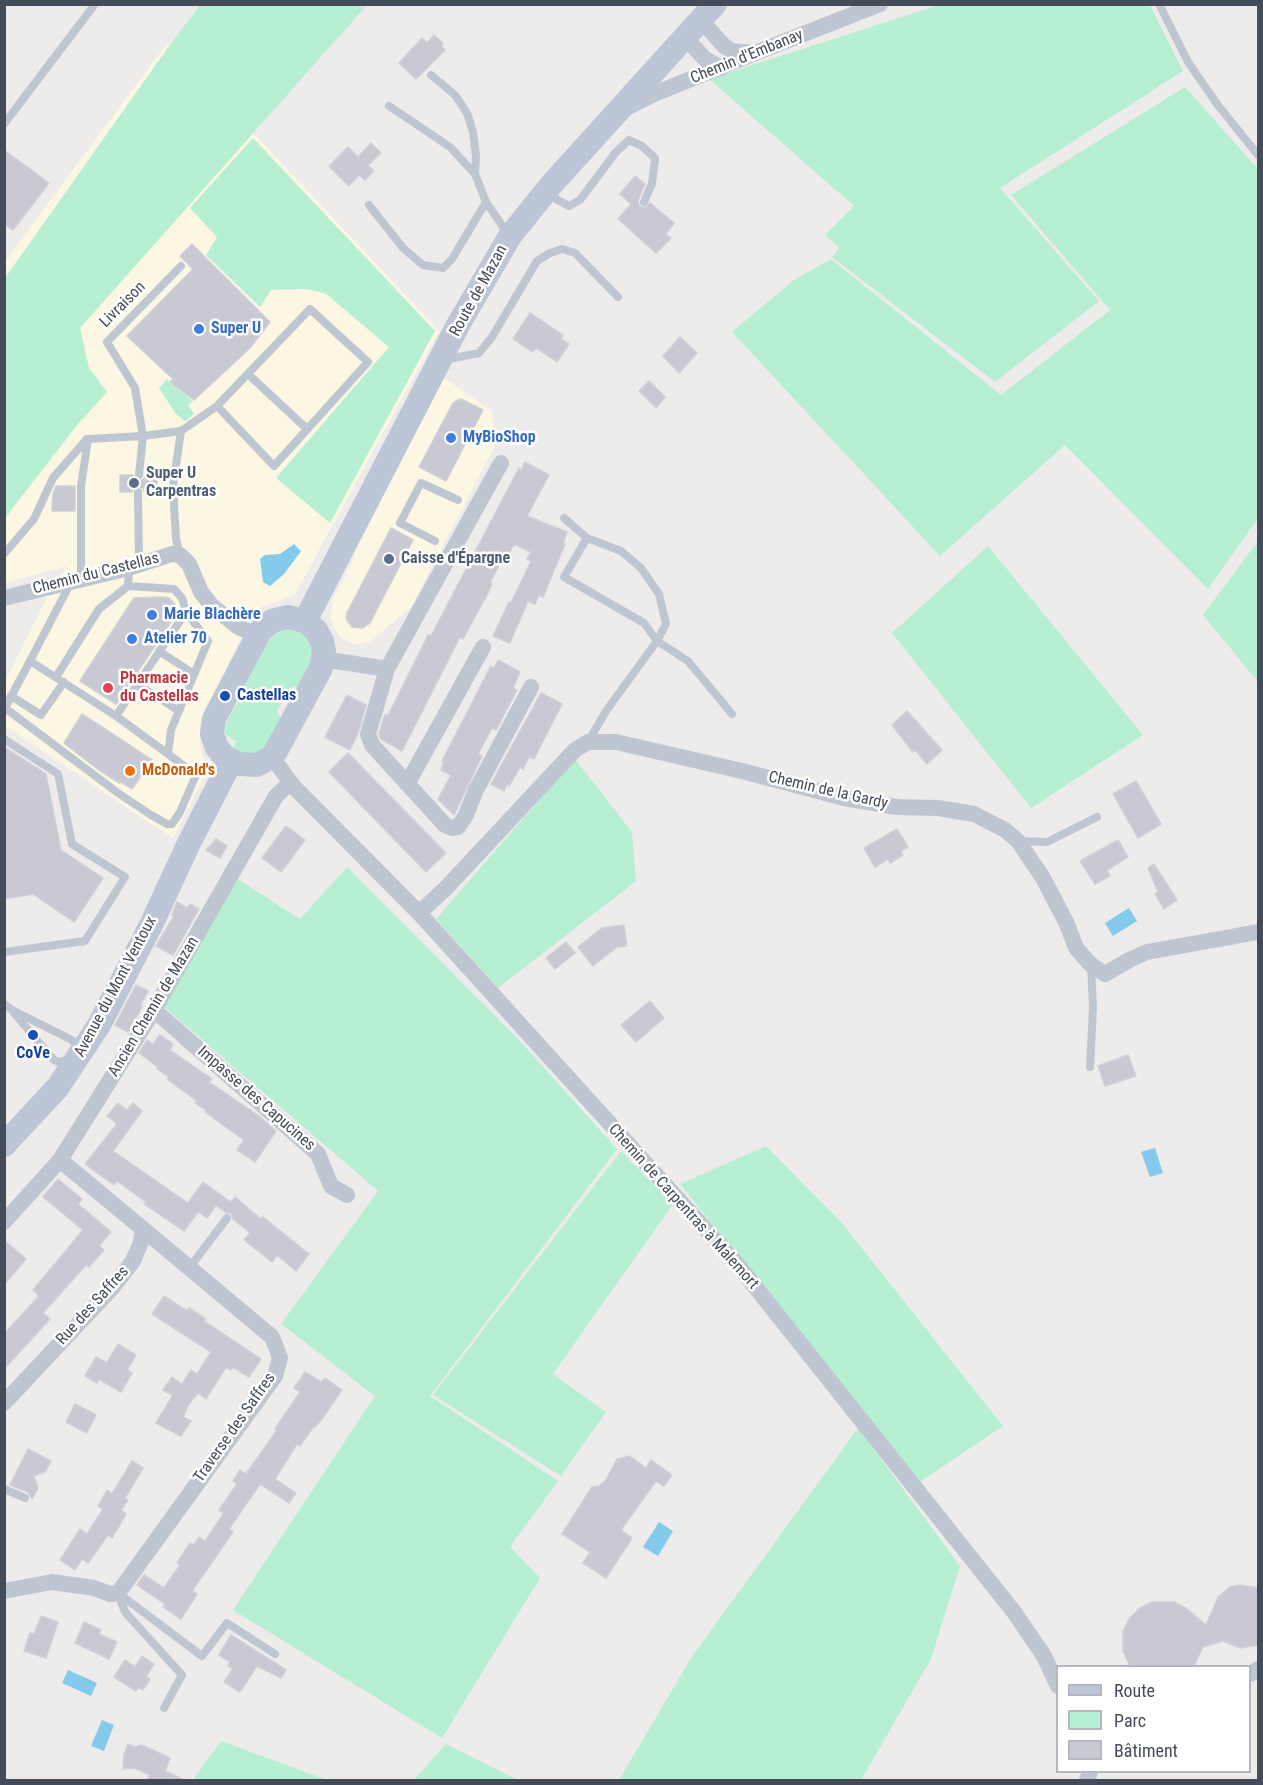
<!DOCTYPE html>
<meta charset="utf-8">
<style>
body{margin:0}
#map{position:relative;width:1263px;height:1785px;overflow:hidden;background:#eeebeb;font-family:"Roboto Condensed",sans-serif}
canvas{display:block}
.frame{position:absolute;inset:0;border:6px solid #444c59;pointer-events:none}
.legend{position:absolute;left:1056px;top:1665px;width:195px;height:108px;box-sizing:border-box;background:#fff;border:2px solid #b4b7bd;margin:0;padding:8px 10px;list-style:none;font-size:18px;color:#444c59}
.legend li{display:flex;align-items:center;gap:12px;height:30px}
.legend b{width:30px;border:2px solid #b4b7bd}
</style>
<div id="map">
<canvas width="1263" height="1785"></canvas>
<div class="frame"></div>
<ul class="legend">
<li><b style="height:8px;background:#bdc6d6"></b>Route</li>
<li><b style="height:16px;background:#b7efd3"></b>Parc</li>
<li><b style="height:16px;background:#c8c9d2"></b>Bâtiment</li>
</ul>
</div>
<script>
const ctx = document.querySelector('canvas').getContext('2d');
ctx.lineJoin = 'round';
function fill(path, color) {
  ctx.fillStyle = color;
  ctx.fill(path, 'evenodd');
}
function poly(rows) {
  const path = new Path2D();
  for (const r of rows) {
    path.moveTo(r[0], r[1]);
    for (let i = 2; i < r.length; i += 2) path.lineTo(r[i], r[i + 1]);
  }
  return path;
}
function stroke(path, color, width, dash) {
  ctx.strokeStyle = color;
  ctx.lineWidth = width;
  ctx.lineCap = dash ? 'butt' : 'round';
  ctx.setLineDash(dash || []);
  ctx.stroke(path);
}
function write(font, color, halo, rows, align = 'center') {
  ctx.font = font + ' "Roboto Condensed",sans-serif';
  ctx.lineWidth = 5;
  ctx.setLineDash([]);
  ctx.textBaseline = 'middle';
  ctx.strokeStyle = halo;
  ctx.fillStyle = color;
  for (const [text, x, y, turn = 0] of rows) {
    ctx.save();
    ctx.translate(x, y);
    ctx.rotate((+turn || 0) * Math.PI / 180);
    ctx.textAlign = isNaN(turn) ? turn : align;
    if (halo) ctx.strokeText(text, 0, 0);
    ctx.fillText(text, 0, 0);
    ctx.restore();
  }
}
fill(poly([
 [168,42,439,331,295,594,255,610,201,718,200,744,207,771,173,838,5,726,5,681,47,597,67,566,5,583,5,261],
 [444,378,492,411,495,446,411,607,371,641,357,645,339,637,330,618,332,601,351,565,355,551]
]), '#fcf7e2');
fill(poly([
 [201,4,367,5,80,328,89,368,107,392,78,424,5,518,5,278,169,46],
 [942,4,1150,5,1183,71,1000,188,1099,301,995,382,832,257,839,248,825,235,854,206,709,79],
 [1185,87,1258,169,1258,518,1208,589,1065,445,940,556,732,332,794,280,831,259,1001,395,1110,310,1011,195],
 [253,138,435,331,330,523,276,478,389,347,326,294,308,289,271,290,260,307,206,255,217,237,190,208],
 [168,378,169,382,193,401,188,405,194,414,187,420,185,421,176,414,159,388],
 [1258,541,1258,682,1203,615],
 [988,546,1143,735,1031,808,892,633],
 [285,630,295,630,304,634,313,647,313,656,299,686,290,688,277,711,281,720,265,748,256,753,243,754,233,748,236,741,225,734,226,724,269,639,276,633],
 [575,759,632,832,636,881,498,988,436,919],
 [347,867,518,1039,617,1149,430,1396,558,1481,510,1547,540,1578,442,1738,233,1610,375,1396,281,1324,378,1191,164,1007,236,878,300,919],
 [766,1146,841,1222,1003,1426,920,1482,680,1184],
 [621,1151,673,1204,553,1374,606,1412,561,1476,433,1395],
 [858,1428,960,1566,931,1659,861,1780,619,1780,693,1655],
 [221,1741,327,1780,193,1780],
 [446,1744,518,1780,414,1780]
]), '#b7efd3');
fill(poly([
 [294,544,301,551,284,574,270,586,263,582,260,559,265,555,280,554],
 [1129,908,1137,921,1113,936,1105,923],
 [1155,1148,1163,1173,1150,1177,1141,1152],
 [659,1522,673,1531,658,1556,643,1547],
 [68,1670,97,1683,91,1696,62,1683],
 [102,1720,114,1725,104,1751,91,1746]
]), '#83caed');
const building = poly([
 [434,35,443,43,441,46,445,50,416,79,399,63,422,38,427,43,434,35],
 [371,143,381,153,368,165,374,171,365,180,359,175,349,186,329,166,348,147,358,157,371,143],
 [4,150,49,183,13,230,4,224,4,150],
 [635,176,645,184,638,200,639,206,645,208,650,203,674,223,666,234,671,238,656,253,618,219,631,204,620,194,635,176],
 [192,244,270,322,250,348,194,400,170,382,173,379,127,336,193,269,180,256,192,244],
 [530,313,563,335,561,339,569,344,557,362,536,348,533,352,513,339,530,313],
 [680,337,697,353,679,373,663,356,680,337],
 [649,381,665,397,656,408,639,391,649,381],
 [461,399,483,410,446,481,419,467,453,403,461,399],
 [525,462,549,475,527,516,567,532,563,543,565,544,543,597,539,595,535,604,528,601,510,643,493,636,509,602,511,603,531,561,527,559,531,552,514,544,509,553,506,552,490,583,492,584,488,593,463,639,460,637,402,751,381,739,379,734,385,714,388,716,428,635,431,636,519,468,521,470,525,462],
 [120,475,133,475,135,480,139,481,144,479,145,475,157,475,157,492,144,492,143,488,138,486,134,487,132,492,120,492,120,475],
 [56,486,75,486,75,511,52,511,53,494,56,486],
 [391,528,413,540,370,623,363,628,352,627,346,619,347,613,391,528],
 [162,597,169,598,175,604,175,616,116,704,80,681,134,598,162,597],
 [498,660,520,672,513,688,517,690,496,730,492,728,478,754,482,756,454,815,438,799,451,775,441,770,444,762,442,761,491,666,494,668,498,660],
 [541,693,562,704,534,759,529,757,523,769,520,767,509,786,507,784,504,791,491,784,541,693],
 [347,695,366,705,358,733,350,750,325,737,347,695],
 [907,711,942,750,927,764,915,750,913,752,892,725,907,711],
 [82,714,152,760,132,789,121,782,119,783,96,768,64,743,82,714],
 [4,747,46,774,61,850,103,878,74,922,33,894,4,899,4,747],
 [348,753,446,853,426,872,329,772,348,753],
 [1136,781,1161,824,1138,838,1113,794,1136,781],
 [286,826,305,840,281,872,262,858,286,826],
 [897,829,908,847,901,851,903,855,890,863,888,859,875,867,864,848,897,829],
 [216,839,227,846,220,858,206,850,216,839],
 [1118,840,1128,857,1107,870,1110,876,1095,884,1080,861,1118,840],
 [1154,864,1177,900,1164,909,1155,894,1158,892,1148,868,1154,864],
 [177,902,187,908,190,904,199,909,173,955,156,946,174,916,172,915,177,902],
 [624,925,627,946,617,947,593,966,578,947,602,928,624,925],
 [566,942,575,953,555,969,546,958,566,942],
 [136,985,148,991,140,1006,142,1007,128,1032,115,1025,136,985],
 [650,1001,664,1018,636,1042,621,1025,650,1001],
 [160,1035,173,1044,170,1050,212,1079,209,1082,259,1116,276,1131,255,1162,237,1150,244,1140,205,1112,207,1111,195,1103,197,1101,167,1079,169,1077,157,1069,158,1067,139,1053,147,1040,153,1044,160,1035],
 [1128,1055,1136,1076,1105,1086,1098,1066,1128,1055],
 [118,1103,127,1110,133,1103,142,1111,113,1151,188,1203,203,1182,231,1202,235,1197,261,1219,263,1217,309,1254,296,1271,277,1255,272,1262,244,1240,250,1233,233,1219,231,1213,225,1212,216,1205,207,1218,198,1212,184,1231,144,1204,146,1202,117,1181,114,1185,85,1164,117,1124,107,1116,118,1103],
 [58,1179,82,1199,78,1204,111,1232,99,1246,104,1250,89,1267,86,1265,43,1313,50,1319,4,1369,4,1334,39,1296,33,1290,83,1230,43,1197,58,1179],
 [4,1240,26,1259,4,1285,4,1240],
 [164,1296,187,1311,189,1308,206,1319,204,1321,261,1359,249,1377,233,1367,231,1370,226,1367,206,1399,198,1393,189,1404,183,1417,191,1421,181,1436,156,1423,173,1395,163,1390,172,1377,182,1384,191,1370,197,1374,211,1352,152,1314,164,1296],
 [118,1344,136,1355,127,1370,132,1373,121,1392,99,1379,97,1383,85,1376,96,1357,107,1363,118,1344],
 [305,1372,321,1382,325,1378,342,1390,322,1419,315,1427,314,1426,300,1446,297,1444,275,1479,296,1493,289,1503,260,1484,229,1529,233,1532,192,1591,197,1594,181,1619,163,1607,165,1604,137,1585,144,1575,164,1588,180,1565,177,1563,190,1543,194,1545,199,1537,205,1541,224,1513,219,1510,237,1484,233,1481,240,1470,246,1474,277,1430,275,1429,300,1392,294,1388,305,1372],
 [75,1404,96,1415,87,1433,66,1422,75,1404],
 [28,1449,51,1461,45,1472,34,1476,38,1488,32,1499,28,1492,10,1485,28,1449],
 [630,1456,646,1468,651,1460,672,1475,664,1486,656,1481,621,1530,632,1538,606,1578,583,1563,590,1552,562,1534,592,1487,599,1486,606,1480,617,1459,630,1456],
 [132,1461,143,1468,125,1498,128,1500,121,1510,126,1514,112,1538,108,1535,88,1563,82,1559,75,1570,60,1560,80,1529,87,1534,103,1509,98,1506,107,1490,112,1494,132,1461],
 [1240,1585,1258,1588,1258,1645,1240,1648,1223,1641,1203,1647,1194,1666,1130,1666,1123,1651,1123,1632,1129,1619,1140,1608,1152,1602,1174,1602,1187,1609,1206,1625,1218,1597,1230,1587,1240,1585],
 [41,1616,58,1622,46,1658,24,1651,30,1633,34,1634,41,1616],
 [84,1622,101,1630,99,1634,117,1642,109,1659,75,1643,84,1622],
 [231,1635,286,1670,281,1678,257,1666,240,1692,224,1682,233,1669,228,1666,230,1662,219,1655,231,1635],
 [142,1656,154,1664,146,1677,150,1679,143,1690,138,1687,136,1691,114,1677,125,1660,135,1667,142,1656],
 [128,1744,135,1747,142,1745,170,1758,165,1771,184,1780,147,1780,150,1775,135,1768,123,1769,124,1755,128,1744]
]);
fill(building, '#c8c9d2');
stroke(building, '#cfd0d7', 1.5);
stroke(poly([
 [1159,4,1188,62,1217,104,1258,155],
 [431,75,455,95,467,113,473,132,476,156,475,174],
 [389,106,450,147,475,174,486,202],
 [4,124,95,4],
 [552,189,556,199,569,206,580,200,616,152,629,140,642,146,655,158,652,184,644,202],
 [369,205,403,248,423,265,443,268,452,259,486,202,508,234],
 [444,360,479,353,492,337,537,261,550,253,562,249,575,253,618,297],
 [248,374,307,429],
 [139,475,143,436,181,431],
 [138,492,139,565],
 [564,518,587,538],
 [435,541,400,523,421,483,458,500],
 [4,554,34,519,53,478,87,439],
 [180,555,176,539,173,486,181,431,217,406,274,466,368,362,310,309,217,406],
 [81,579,81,486,88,439,143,436,135,388,107,342,181,266],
 [70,584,30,661,116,716,168,754,171,730,208,641,186,612,182,598,174,589,128,586,129,568],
 [159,651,194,674],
 [30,661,5,708,118,793,151,815,167,824,172,824,180,812,196,775,168,754],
 [56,677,99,609,128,586],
 [137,684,179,711],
 [11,696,41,715,64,682],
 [116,716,186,612],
 [4,739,58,774,72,844,125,877,85,941,4,952],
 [588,742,606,711,657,641,644,623,564,577,587,538,621,551,641,568,659,594,666,624,657,641,688,661,732,714],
 [1018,841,1047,842,1097,817],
 [4,1004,12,1010,72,1040,77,1047,75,1051],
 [14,1013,54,1060,58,1062,68,1060],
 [1090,1067,1093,1007,1091,965],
 [190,1267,227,1218],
 [4,1489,25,1498],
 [118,1593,202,1656,227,1623,275,1654],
 [118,1594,125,1612,182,1675,164,1708]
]), '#bec6d2', 8);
stroke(poly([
 [701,20,723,45,731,51,754,53],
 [690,32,689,40,692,45,705,59,721,68],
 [628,107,654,94,755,53,880,4],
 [501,463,387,669,368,734,372,745,445,825,452,828,458,827,465,817,476,790,531,687],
 [4,598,129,568,172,554,180,555,189,564,201,592,212,606,237,626,257,636],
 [323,662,336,661,387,669],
 [272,757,294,787,419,913,737,1264,1014,1612,1044,1656,1058,1686],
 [407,784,483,647],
 [419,913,445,889,575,750,588,742,616,742,742,771,844,798,897,807,938,808,974,814,1005,830,1018,841,1043,878,1067,924,1076,948,1091,965,1105,974,1131,959,1147,952,1258,932],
 [154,1010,318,1154,331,1186,347,1195],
 [4,1222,60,1160,154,1010,276,796,290,783],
 [4,1403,112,1288,133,1261,141,1242,143,1229,60,1160],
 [4,1591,52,1582,94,1588,110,1594,118,1593,275,1376,280,1358,272,1337,143,1229],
 [1250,1674,1258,1669],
 [1087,1780,1090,1772]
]), '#bec6d2', 16);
stroke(poly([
 [288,617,305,621,316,630,322,641,324,651,321,668,276,751,272,757,257,765,239,764,226,758,217,748,212,734,214,719,260,631,272,621,288,617],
 [305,621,458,325,510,236,551,185,715,4],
 [4,1145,58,1087,99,1025,152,923,188,845,231,761]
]), '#bdc6d6', 24);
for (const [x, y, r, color] of [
 [199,329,6,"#3f7fe0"],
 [451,438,6,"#3f7fe0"],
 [134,483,6,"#5c6f8a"],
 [389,559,6,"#5c6f8a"],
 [152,615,6,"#3f7fe0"],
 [132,639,6,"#3f7fe0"],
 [108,688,6,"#e0444e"],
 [225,696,6,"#1a4fb4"],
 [130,771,6,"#e8710a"],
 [33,1035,6,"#1a4fb4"]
]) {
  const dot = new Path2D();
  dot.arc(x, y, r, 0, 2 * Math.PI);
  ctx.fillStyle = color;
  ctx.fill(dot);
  stroke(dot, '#fff', 2);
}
write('16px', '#444c59', '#fff', [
 ["Chemin d'Embanay",747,57,-22],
 ["Route de Mazan",479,291,-61],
 ["Livraison",123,305,-45],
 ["Chemin du Castellas",96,574,-14],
 ["Chemin de la Gardy",828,791,13],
 ["Avenue du Mont Ventoux",116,987,-62],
 ["Ancien Chemin de Mazan",154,1007,-59],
 ["Impasse des Capucines",256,1099,41],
 ["Chemin de Carpentras à Malemort",683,1207,48],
 ["Rue des Saffres",93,1306,-48],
 ["Traverse des Saffres",235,1428,-55]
]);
write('bold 16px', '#366cbe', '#fff', [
 ["Super U",211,329],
 ["MyBioShop",463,438],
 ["Marie Blachère",164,615],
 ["Atelier 70",144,639]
], 'left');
write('bold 16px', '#4e5e75', '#fff', [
 ["Super U",146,474],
 ["Carpentras",146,492],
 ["Caisse d'Épargne",401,559]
], 'left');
write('bold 16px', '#be3a42', '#fff', [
 ["Pharmacie",120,679],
 ["du Castellas",120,697]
], 'left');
write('bold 16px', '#164399', '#fff', [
 ["Castellas",237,696],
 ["CoVe",33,1054,"center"]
], 'left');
write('bold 16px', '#c56008', '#fff', [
 ["McDonald's",142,771]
], 'left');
</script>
